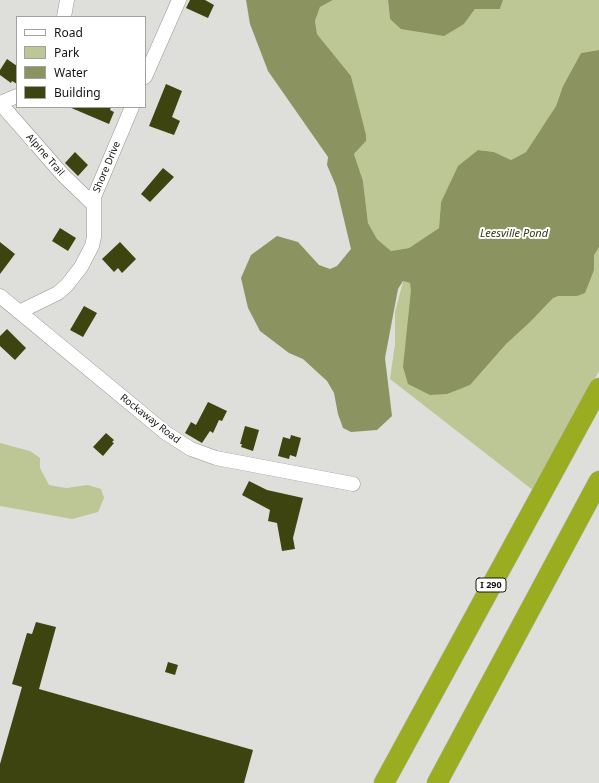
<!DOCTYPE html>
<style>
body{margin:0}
#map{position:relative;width:599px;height:783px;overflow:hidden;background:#dedfdb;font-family:"Noto Sans",sans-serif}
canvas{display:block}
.legend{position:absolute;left:16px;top:16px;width:130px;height:92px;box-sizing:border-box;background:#fff;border:1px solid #a2a2a1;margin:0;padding:5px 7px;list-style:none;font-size:12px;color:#161715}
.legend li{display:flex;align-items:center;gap:8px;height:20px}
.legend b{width:20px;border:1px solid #a2a2a1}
</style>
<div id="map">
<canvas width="599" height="783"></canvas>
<ul class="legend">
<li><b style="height:5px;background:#fff"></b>Road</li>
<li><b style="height:11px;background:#bdc795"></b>Park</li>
<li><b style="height:11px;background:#8b9460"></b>Water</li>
<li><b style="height:11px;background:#3d4410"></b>Building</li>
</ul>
</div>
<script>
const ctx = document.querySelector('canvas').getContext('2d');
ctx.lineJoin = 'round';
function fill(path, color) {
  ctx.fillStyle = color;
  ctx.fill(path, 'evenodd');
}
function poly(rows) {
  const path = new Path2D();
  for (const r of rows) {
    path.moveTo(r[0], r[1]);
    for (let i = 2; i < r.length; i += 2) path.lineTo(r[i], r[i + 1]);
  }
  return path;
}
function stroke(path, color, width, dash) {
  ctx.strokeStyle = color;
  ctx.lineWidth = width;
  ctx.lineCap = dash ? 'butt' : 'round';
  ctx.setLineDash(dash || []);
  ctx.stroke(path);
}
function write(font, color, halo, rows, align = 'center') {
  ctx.font = font + ' "Noto Sans",sans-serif';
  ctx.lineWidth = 4;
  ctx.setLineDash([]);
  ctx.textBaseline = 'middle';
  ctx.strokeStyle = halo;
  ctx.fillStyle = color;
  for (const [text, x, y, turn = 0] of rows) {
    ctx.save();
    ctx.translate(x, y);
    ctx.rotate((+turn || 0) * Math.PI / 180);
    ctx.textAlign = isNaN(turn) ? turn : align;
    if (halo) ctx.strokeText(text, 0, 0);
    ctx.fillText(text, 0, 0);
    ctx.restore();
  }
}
fill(poly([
 [333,0,388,0,390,19,464,24,475,9,500,9,503,0,599,0,599,50,581,53,563,86,556,106,526,152,511,160,494,152,478,150,458,167,441,202,439,228,409,248,391,251,377,239,368,223,363,181,354,154,366,141,351,76,317,34,315,21,320,7],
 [599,220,599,371,534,491,390,379,395,344,395,312,406,270],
 [0,443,30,451,40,458,40,468,49,485,66,488,88,485,101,489,104,498,98,512,72,519,0,506]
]), '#bdc795');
fill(poly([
 [246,0,333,0,320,7,315,21,317,34,351,76,366,135,366,141,354,154,363,181,368,223,377,239,391,251,409,248,439,228,441,202,458,166,478,150,494,152,511,160,526,152,556,106,563,86,581,53,599,50,599,247,594,255,594,270,585,293,577,296,558,296,553,298,530,322,506,344,470,385,447,394,430,395,408,384,403,367,411,290,410,283,403,281,398,289,385,358,392,416,377,430,351,432,343,428,338,414,334,393,327,381,303,359,289,353,260,331,248,308,241,278,251,255,277,236,298,242,319,265,330,269,337,266,351,249,336,186,327,165,328,157,268,71,250,24],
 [388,0,503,0,500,9,475,9,464,24,444,36,401,29,390,19]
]), '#8b9460');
fill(poly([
 [190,0,205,0,214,5,208,18,186,8],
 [7,59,17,66,17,84,12,81,11,83,0,75,0,70],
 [166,84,182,91,172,117,180,121,174,135,149,126],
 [69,107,111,107,110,110,114,112,109,124],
 [75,152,88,165,78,176,65,163],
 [163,168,174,177,150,202,141,194],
 [60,228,76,238,68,251,52,241],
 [0,242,15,254,0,274],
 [120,242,136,259,122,273,118,268,114,272,102,259],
 [84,306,97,313,83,337,70,330],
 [7,329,26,348,15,360,0,346,0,336],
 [208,402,227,411,222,421,219,420,213,433,210,431,202,443,185,433,191,422,196,425],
 [245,426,259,430,253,451,241,447,242,444,240,444],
 [106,433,114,440,112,442,114,443,103,456,93,447],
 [291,435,301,438,296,457,290,455,289,459,278,456,283,437,290,439],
 [249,481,267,490,303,498,293,538,295,549,282,551,277,523,268,521,270,510,242,495],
 [36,622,56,627,39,689,253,750,244,783,0,783,0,764,22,687,12,684,27,633,32,634],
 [168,662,178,665,175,675,165,672]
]), '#3d4410');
const minor = poly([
 [64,17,67,0],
 [145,77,179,0],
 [0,103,63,175,93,204],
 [0,103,17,96],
 [0,296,166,433,191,449,216,458,353,484],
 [19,312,58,293,67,285,81,267,92,246,94,237,94,197,132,107]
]);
const highway = poly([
 [384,783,599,388],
 [437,783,599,481]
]);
stroke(minor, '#959692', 15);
stroke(highway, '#b9b9b9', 21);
stroke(minor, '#fff', 14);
stroke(highway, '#9aac20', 20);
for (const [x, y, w] of [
 [491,585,30]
]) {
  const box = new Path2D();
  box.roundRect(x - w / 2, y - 7, w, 14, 3);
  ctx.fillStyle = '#fff';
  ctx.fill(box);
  stroke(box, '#161715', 1);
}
write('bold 9px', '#161715', null, [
 ["I 290",491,585]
]);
write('10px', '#161715', '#fff', [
 ["Alpine Trail",45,155,49],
 ["Shore Drive",107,167,-67],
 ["Rockaway Road",150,419,38]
]);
write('italic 11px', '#353b12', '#fff', [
 ["Leesville Pond",514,234]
]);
</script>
